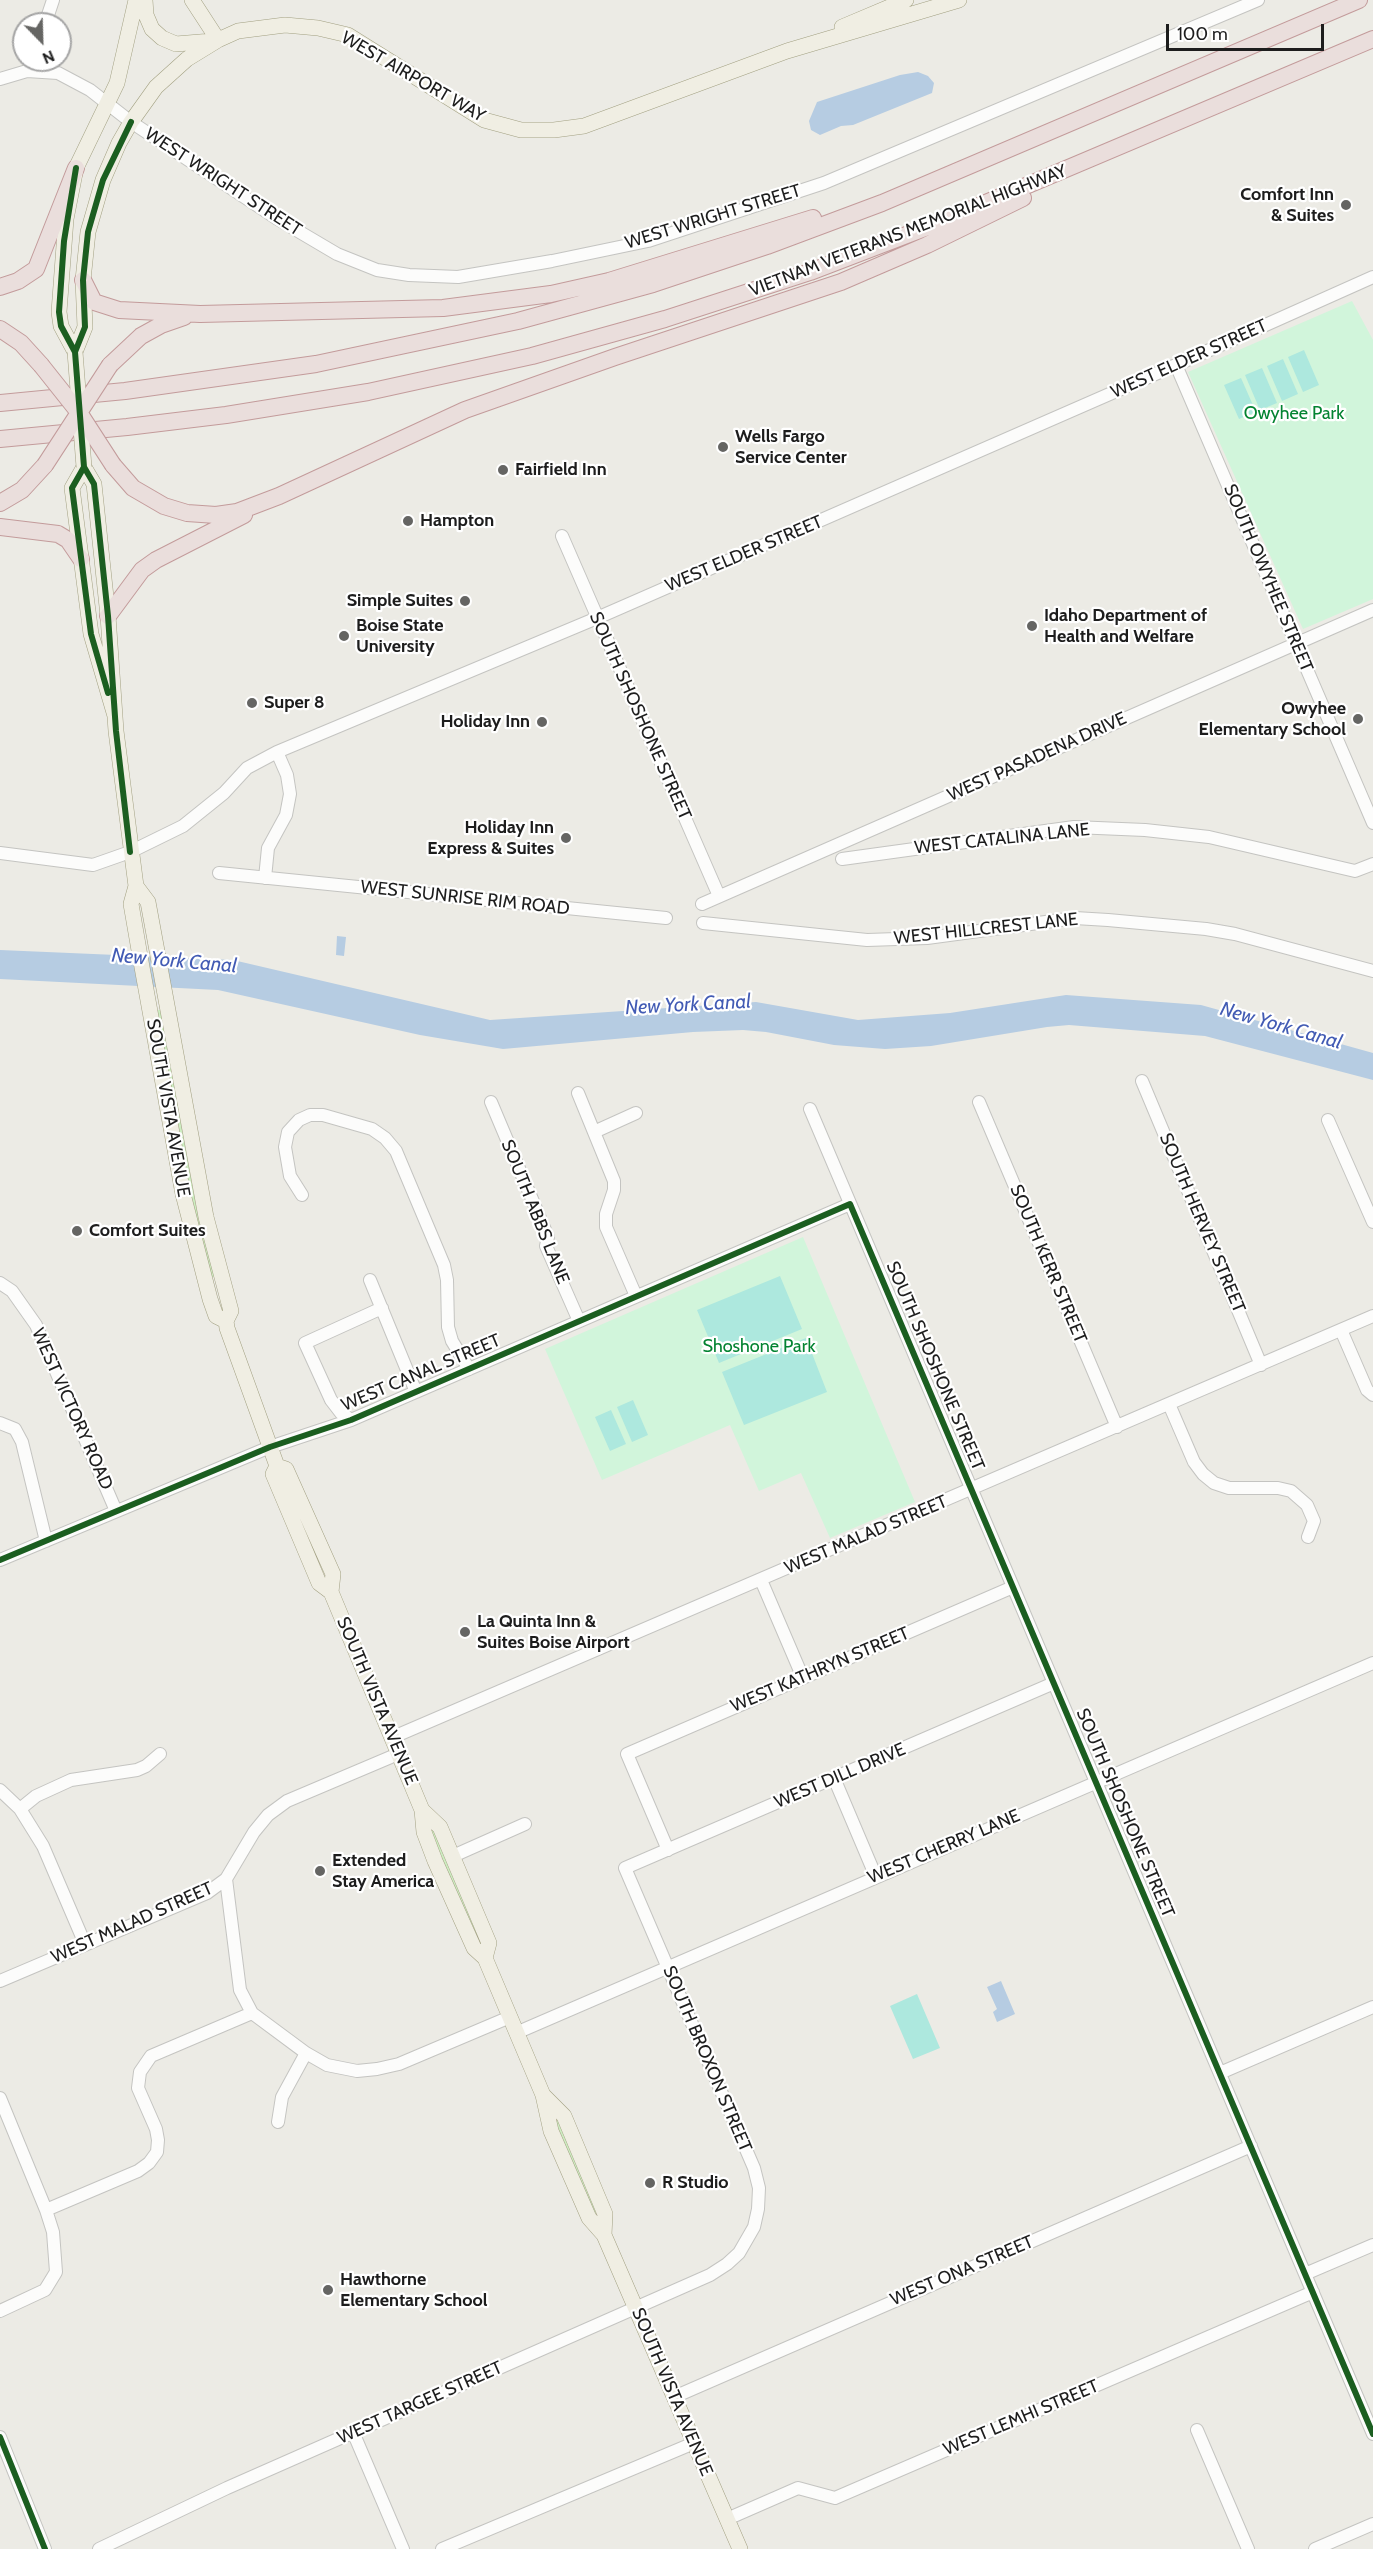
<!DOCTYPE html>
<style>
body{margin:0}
#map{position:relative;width:1373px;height:2549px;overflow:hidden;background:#ecebe5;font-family:Cabin,sans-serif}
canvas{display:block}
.north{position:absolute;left:12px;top:12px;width:60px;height:60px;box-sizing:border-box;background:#fff;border:2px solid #a5a5a5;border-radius:50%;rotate:157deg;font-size:16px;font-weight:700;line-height:24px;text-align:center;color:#1d1d1d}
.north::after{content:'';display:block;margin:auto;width:21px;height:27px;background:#656563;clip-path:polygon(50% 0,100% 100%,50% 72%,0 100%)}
.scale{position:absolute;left:1166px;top:24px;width:158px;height:27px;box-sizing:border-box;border:3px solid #1d1d1d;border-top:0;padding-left:8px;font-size:18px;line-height:21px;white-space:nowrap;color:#1d1d1d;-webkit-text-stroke:4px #fff;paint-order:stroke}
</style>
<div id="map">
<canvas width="1373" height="2549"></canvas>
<div class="north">N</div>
<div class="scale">100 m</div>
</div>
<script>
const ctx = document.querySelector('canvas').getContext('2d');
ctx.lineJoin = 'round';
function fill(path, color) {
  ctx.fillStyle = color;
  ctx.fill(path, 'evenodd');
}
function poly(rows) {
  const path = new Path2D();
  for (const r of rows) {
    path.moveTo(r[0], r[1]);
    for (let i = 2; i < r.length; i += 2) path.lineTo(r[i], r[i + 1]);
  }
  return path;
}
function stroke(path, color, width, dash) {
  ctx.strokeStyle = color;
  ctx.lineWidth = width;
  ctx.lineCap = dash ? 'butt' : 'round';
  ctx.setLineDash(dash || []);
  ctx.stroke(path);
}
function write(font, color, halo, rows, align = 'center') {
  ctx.font = font + ' Cabin,sans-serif';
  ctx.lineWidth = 4.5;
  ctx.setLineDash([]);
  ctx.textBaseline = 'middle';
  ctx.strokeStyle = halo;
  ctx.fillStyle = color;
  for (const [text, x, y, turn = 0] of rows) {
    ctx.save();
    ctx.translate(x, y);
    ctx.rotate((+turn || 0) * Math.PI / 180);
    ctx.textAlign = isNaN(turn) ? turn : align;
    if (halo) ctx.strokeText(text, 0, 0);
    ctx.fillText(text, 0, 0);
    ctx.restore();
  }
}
fill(poly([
 [156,1010,161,1010,189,1167,215,1275,213,1277,210,1277,193,1211],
 [428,1827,434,1831,483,1945,476,1937],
 [547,2104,554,2110,597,2214,592,2209]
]), '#cdedc1');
fill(poly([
 [1352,301,1373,340,1373,599,1303,629,1188,372],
 [803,1237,915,1502,830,1538,801,1473,759,1491,730,1425,602,1480,545,1349]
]), '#d1f5db');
fill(poly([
 [1304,350,1319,385,1303,392,1288,357],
 [1283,359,1298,394,1282,401,1267,366],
 [1262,368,1277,403,1260,410,1245,375],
 [1241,378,1256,412,1239,419,1224,385],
 [780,1276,802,1329,719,1363,697,1310],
 [806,1338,827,1392,744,1425,722,1372],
 [633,1400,648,1435,632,1442,617,1407],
 [611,1410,626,1444,610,1451,595,1417],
 [917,1994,940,2048,913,2059,890,2006]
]), '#ade8de');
fill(poly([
 [918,72,928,76,934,83,932,93,853,125,841,126,820,135,811,130,809,121,817,102,900,75],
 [337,936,346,937,344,956,336,955],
 [0,950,233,960,490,1020,756,1002,858,1020,950,1013,1066,995,1201,1005,1373,1053,1373,1080,1205,1036,1069,1025,1047,1027,931,1046,885,1049,834,1045,766,1032,743,1030,693,1032,503,1049,420,1035,218,990,0,979],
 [1001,1981,1015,2014,997,2022,993,2012,997,2009,987,1987]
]), '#b6cce2');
const minor = poly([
 [45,24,53,0],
 [0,79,27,71,58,73,90,90,131,122,276,218,337,254,377,270,409,275,458,277,552,261,648,241,824,183,1258,0],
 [1176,365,1373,823],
 [562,536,719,896],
 [0,853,93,865,130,852,183,826,224,793,247,768,277,752,597,618,1176,365,1373,277],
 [842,859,1074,827,1145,830,1209,837,1355,871,1373,864],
 [219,873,666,918],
 [265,878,268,848,286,815,290,794,287,775,277,752],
 [702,904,1373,610],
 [703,923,867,940,927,938,1075,918,1108,920,1206,929,1235,934,1373,971],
 [1142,1081,1261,1365],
 [578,1093,614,1181,614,1190,606,1214,606,1227,636,1296],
 [491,1102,548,1237,546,1246,579,1321],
 [979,1102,1117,1427],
 [810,1109,1373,2434],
 [1328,1120,1373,1222],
 [594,1132,636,1113],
 [302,1195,290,1176,285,1147,288,1132,299,1120,310,1115,323,1115,372,1129,385,1138,396,1151,444,1265,447,1280,448,1327,452,1341,469,1369],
 [370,1280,416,1392],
 [0,1283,12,1291,36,1325,116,1511],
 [1341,1330,1367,1390,1373,1395],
 [1169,1404,1194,1462,1203,1474,1214,1483,1229,1488,1278,1488,1291,1491,1307,1505,1314,1521,1308,1537],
 [351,1420,341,1413,331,1400,305,1343,382,1308],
 [0,1423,15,1429,22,1442,46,1541],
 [0,1560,270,1447,351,1420,850,1204],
 [761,1580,803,1678],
 [391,1738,1373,1316],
 [834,1778,876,1877],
 [0,1790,20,1809,36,1796,71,1780,137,1770,146,1766,160,1754],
 [20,1809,43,1846,85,1944],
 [668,1850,627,1754,1013,1587],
 [453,1856,525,1824],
 [226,1879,240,1990,252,2013],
 [0,1981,207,1893,226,1879,254,1832,268,1815,287,1801,398,1754],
 [516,2033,1373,1663],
 [1220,2073,1373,2007],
 [0,2098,46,2210],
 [278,2122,282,2097,306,2053],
 [1305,2274,1373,2245],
 [0,2311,45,2290,56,2272,53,2232,46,2210,138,2171,149,2163,157,2152,158,2140,156,2129,138,2088,140,2072,151,2056,252,2013,306,2053,327,2065,357,2071,377,2069,399,2064,510,2017],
 [674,2397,1251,2146],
 [1197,2430,1248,2549],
 [353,2432,403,2549],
 [0,2437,45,2549],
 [727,2519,798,2488,835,2498,1313,2292],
 [99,2549,227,2488,710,2275,727,2264,739,2253,754,2227,758,2209,759,2188,754,2168,625,1868,1054,1683],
 [442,2549,694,2443],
 [1315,2549,1373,2524]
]);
const major = poly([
 [145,0,146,15,152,29,162,38,176,44,212,41],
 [192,0,218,40],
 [842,27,906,0],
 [75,352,85,327,83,280,88,232,103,180,119,143,131,122,156,87,187,59,218,40,238,31,285,25,318,28,348,35,484,120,521,130,554,130,584,126,787,51,959,0],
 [75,352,61,326,59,312,66,219,76,168,117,83,136,0],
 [115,716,91,634,72,488,84,467,94,484,108,616,116,731,136,886,131,904,140,956,183,1194,210,1299,216,1316,226,1321],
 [136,886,148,902,206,1217,231,1311,226,1321,227,1328,277,1466,273,1474,319,1583,331,1592],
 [277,1466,286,1469,333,1574,331,1592,422,1810,424,1832,435,1861,474,1948,485,1958,543,2095,551,2131,589,2218,604,2235,740,2549],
 [422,1810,440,1827,489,1943,485,1958],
 [543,2095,564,2116,605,2214,604,2235]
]);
const highway = poly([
 [83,280,94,302,119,310,200,314,443,308,551,294,609,281,813,218],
 [0,287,18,281,36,269,76,168],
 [0,329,21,343,41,365],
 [110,365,141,336,161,325,184,317],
 [0,403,125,391,316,364,518,321,653,284,767,246,882,203,1359,0],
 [0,439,127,427,226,415,368,392,532,356,665,319,810,272,943,221,1373,39],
 [113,465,133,488,164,506,187,513,216,515,237,512,279,496,465,410,615,357,841,282,927,245,1023,198],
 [0,503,22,490,45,465],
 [0,527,58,534,68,540,81,559],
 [108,616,142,570,156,560,244,515]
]);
stroke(minor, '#c4c4c1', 14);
stroke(major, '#a2a082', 16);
stroke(highway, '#c39b9b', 18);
stroke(minor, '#fcfcfb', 12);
stroke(major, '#f0eee3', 15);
stroke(highway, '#eadedc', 16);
const majorBridge = poly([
 [75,352,84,467]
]);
const highwayBridge = poly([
 [41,365,80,414,113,465],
 [45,465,110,365]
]);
stroke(majorBridge, '#a2a082', 16, []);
stroke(highwayBridge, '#c39b9b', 18, []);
stroke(majorBridge, '#f0eee3', 15);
stroke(highwayBridge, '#eadedc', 16);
stroke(poly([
 [76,168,64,241,59,312,61,326,75,352,84,467,94,484,108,616,116,731,130,852],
 [75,352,85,327,83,280,88,232,103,180,131,122],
 [84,467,72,488,91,634,108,693],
 [0,1560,270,1447,351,1420,850,1204,1373,2434],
 [0,2437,45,2549]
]), '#1b5e20', 6);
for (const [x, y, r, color] of [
 [1346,205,6,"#656563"],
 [723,447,6,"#656563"],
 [503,470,6,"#656563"],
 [408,521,6,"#656563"],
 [465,601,6,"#656563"],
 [1032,626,6,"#656563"],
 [344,636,6,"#656563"],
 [252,703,6,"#656563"],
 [1358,719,6,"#656563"],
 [542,722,6,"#656563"],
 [566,838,6,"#656563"],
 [77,1231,6,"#656563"],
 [465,1632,6,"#656563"],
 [320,1871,6,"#656563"],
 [650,2183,6,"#656563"],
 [328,2290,6,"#656563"]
]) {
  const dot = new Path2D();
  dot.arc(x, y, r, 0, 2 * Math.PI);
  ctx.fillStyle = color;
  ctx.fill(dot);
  stroke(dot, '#fff', 2);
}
write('18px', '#1d1d1d', '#fff', [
 ["WEST AIRPORT WAY",413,77,30],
 ["WEST WRIGHT STREET",223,182,33],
 ["WEST WRIGHT STREET",713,217,-17],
 ["VIETNAM VETERANS MEMORIAL HIGHWAY",908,231,-21],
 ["WEST ELDER STREET",1189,359,-24],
 ["WEST ELDER STREET",744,554,-23],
 ["SOUTH OWYHEE STREET",1268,578,67],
 ["SOUTH SHOSHONE STREET",640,716,66],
 ["WEST PASADENA DRIVE",1037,757,-24],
 ["WEST CATALINA LANE",1002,839,-6],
 ["WEST SUNRISE RIM ROAD",465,898,6],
 ["WEST HILLCREST LANE",986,929,-6],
 ["SOUTH VISTA AVENUE",168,1108,80],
 ["SOUTH ABBS LANE",535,1212,68],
 ["SOUTH HERVEY STREET",1202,1223,67],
 ["SOUTH KERR STREET",1048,1264,67],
 ["SOUTH SHOSHONE STREET",935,1366,67],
 ["WEST CANAL STREET",421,1373,-23],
 ["WEST VICTORY ROAD",72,1409,66],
 ["WEST MALAD STREET",866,1535,-23],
 ["WEST KATHRYN STREET",820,1670,-23],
 ["SOUTH VISTA AVENUE",377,1701,67],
 ["WEST DILL DRIVE",840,1776,-23],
 ["SOUTH SHOSHONE STREET",1125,1813,67],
 ["WEST CHERRY LANE",944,1847,-23],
 ["WEST MALAD STREET",132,1923,-24],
 ["SOUTH BROXON STREET",707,2059,67],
 ["WEST ONA STREET",962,2271,-23],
 ["SOUTH VISTA AVENUE",672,2392,67],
 ["WEST TARGEE STREET",420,2403,-24],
 ["WEST LEMHI STREET",1021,2418,-23]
]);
write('bold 18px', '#1d1d1d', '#fff', [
 ["Comfort Inn",1334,195,"right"],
 ["& Suites",1334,216,"right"],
 ["Wells Fargo",735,437],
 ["Service Center",735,458],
 ["Fairfield Inn",515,470],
 ["Hampton",420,521],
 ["Simple Suites",453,601,"right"],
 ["Idaho Department of",1044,616],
 ["Health and Welfare",1044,637],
 ["Boise State",356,626],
 ["University",356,647],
 ["Super 8",264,703],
 ["Owyhee",1346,709,"right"],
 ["Elementary School",1346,730,"right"],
 ["Holiday Inn",530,722,"right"],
 ["Holiday Inn",554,828,"right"],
 ["Express & Suites",554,849,"right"],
 ["Comfort Suites",89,1231],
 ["La Quinta Inn &",477,1622],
 ["Suites Boise Airport",477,1643],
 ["Extended",332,1861],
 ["Stay America",332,1882],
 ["R Studio",662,2183],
 ["Hawthorne",340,2280],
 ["Elementary School",340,2301]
], 'left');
write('18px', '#038331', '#fff', [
 ["Owyhee Park",1294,414],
 ["Shoshone Park",759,1347]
]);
write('italic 20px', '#425bb4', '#fff', [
 ["New York Canal",174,961,5],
 ["New York Canal",688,1005,-3],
 ["New York Canal",1281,1026,16]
]);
</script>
